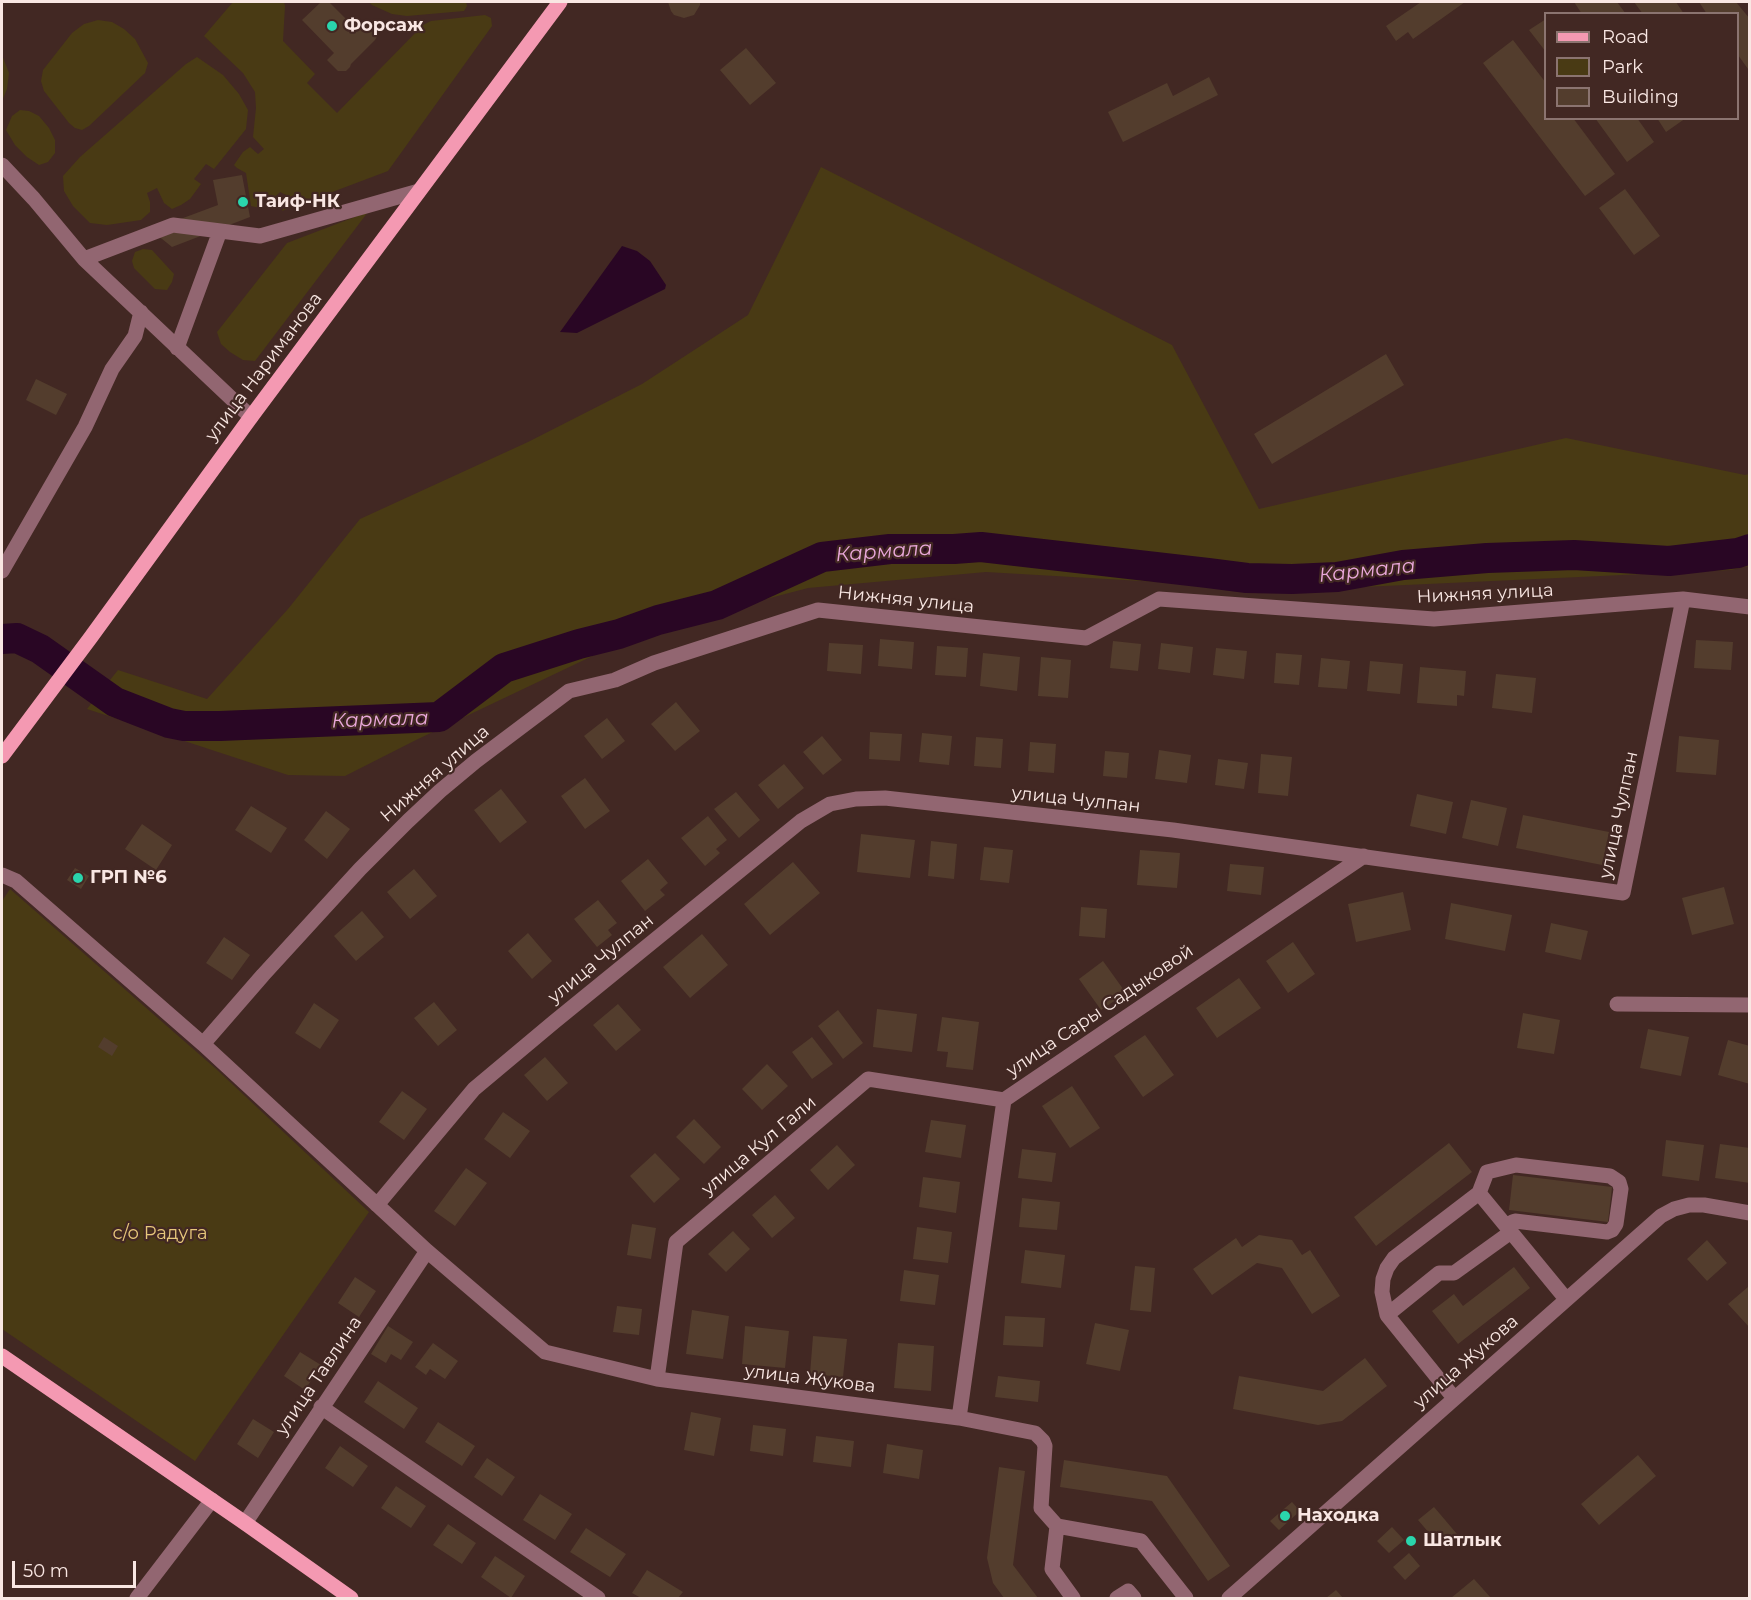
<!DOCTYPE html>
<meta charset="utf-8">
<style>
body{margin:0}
#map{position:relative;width:1751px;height:1600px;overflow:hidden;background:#422823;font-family:Montserrat,sans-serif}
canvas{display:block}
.frame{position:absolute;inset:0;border:3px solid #f9e7e3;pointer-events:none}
.legend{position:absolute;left:1544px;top:12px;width:195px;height:108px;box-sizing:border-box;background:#422823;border:2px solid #8b7470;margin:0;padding:8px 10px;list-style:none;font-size:18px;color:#f9e7e3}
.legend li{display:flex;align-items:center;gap:12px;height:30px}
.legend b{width:30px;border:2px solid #8b7470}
.scale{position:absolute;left:12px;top:1561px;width:124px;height:27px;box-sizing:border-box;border:3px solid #f9e7e3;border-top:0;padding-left:8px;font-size:18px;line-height:21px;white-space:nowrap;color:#f9e7e3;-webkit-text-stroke:4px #422823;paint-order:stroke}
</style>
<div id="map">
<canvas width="1751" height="1600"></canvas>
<div class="frame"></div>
<ul class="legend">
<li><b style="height:8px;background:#f499b2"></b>Road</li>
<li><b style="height:16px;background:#493a14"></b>Park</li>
<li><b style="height:16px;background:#533d2d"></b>Building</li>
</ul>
<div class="scale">50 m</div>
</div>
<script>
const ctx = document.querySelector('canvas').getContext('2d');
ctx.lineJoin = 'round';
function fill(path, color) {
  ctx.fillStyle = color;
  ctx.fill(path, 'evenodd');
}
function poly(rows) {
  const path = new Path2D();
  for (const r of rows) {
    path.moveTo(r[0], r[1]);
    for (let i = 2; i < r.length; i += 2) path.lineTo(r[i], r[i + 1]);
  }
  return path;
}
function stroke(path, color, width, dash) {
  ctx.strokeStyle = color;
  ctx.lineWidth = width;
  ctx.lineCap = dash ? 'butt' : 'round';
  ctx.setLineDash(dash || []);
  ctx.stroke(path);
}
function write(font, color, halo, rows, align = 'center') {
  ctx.font = font + ' Montserrat,sans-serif';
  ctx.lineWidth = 4.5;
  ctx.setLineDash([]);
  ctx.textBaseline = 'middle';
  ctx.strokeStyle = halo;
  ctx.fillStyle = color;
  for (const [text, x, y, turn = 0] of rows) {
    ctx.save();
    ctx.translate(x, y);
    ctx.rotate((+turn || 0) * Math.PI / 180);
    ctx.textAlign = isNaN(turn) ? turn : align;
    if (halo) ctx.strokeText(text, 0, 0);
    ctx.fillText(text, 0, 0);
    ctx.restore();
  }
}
fill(poly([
 [233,2,284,2,285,6,283,41,315,74,307,83,337,113,423,25,431,21,485,15,491,18,492,26,388,171,282,211,287,202,286,195,280,192,275,197,272,202,268,197,264,197,262,201,263,203,260,208,251,206,246,173,237,168,234,165,243,152,250,147,258,154,264,149,253,137,256,108,255,92,243,73,204,36],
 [369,2,466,2,467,6,464,11,407,16,392,14,372,5],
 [98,20,112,22,124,29,135,39,148,63,145,73,89,126,82,130,75,128,69,123,44,91,41,81,43,70,72,33,84,24],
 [2,55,9,73,7,89,2,101],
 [197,57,223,75,239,94,248,110,246,129,214,169,206,164,194,179,201,184,190,199,181,205,172,209,164,203,157,188,147,193,150,202,150,212,141,220,107,225,90,223,73,206,64,191,63,176,80,157,186,64],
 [20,110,29,111,39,116,49,128,55,140,55,153,48,162,39,165,27,157,15,145,6,130,12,116],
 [821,167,1172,345,1259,509,1566,438,1745,475,1749,474,1749,566,1731,570,1297,590,986,572,808,588,645,631,416,740,345,776,288,775,87,709,118,670,207,699,288,609,360,519,528,442,642,384,748,315],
 [368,212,255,361,243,360,230,352,221,344,217,332,287,243],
 [143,249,152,250,174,274,172,282,167,290,155,289,134,268,132,261,135,252],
 [10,889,215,1068,369,1212,195,1461,2,1329,2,901]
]), '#493a14');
fill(poly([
 [622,246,637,251,650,261,666,285,665,289,577,333,560,332]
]), '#290624');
stroke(poly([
 [2,639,17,638,40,649,115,702,169,723,184,726,220,726,439,717,504,668,579,644,619,634,658,620,717,605,822,557,890,549,954,549,981,547,1208,573,1247,578,1292,579,1337,577,1403,565,1487,558,1574,555,1669,561,1738,553,1750,549]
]), '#290624', 30);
fill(poly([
 [321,2,329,2,357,30,368,24,377,29,378,35,375,40,351,64,350,67,346,71,338,71,327,60,334,53,302,20],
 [668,2,700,2,700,5,694,15,684,18,674,15,671,11],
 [1421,2,1465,2,1413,39,1408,32,1396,41,1386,26],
 [1574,2,1617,2,1626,14,1582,14],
 [1634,2,1676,2,1684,14,1643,14],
 [1699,2,1736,2,1750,19,1750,68,1748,69,1738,55,1738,14,1707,14],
 [1546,19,1546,52,1529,30],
 [1513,40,1546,83,1546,118,1573,118,1615,174,1585,196,1483,63],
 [746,48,776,83,750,105,720,70],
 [1209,77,1218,95,1123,142,1108,112,1167,83,1173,96],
 [1595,118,1637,118,1654,142,1627,162],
 [1657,118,1686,118,1666,132],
 [242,175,250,217,172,247,151,230,218,205,213,180],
 [1625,189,1660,236,1634,255,1599,208],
 [1386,354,1404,385,1272,464,1254,434],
 [36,379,67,394,56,415,26,400],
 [880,639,914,642,912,669,878,666],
 [1696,640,1733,642,1731,670,1694,668],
 [1113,641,1141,644,1138,671,1110,668],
 [829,643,863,645,861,674,827,671],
 [1161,643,1193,647,1190,673,1158,669],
 [937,646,968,648,966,677,935,675],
 [1216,648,1247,651,1244,679,1213,675],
 [983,653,1020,657,1017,691,980,686],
 [1276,653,1302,655,1299,685,1274,683],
 [1041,657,1071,660,1068,698,1038,696],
 [1321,658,1350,661,1347,689,1318,687],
 [1370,661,1403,664,1400,694,1367,691],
 [1420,667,1466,671,1464,696,1457,695,1457,706,1417,703],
 [1496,674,1536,678,1532,713,1492,708],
 [676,702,700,731,675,751,651,724],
 [607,718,625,741,602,759,584,736],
 [870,732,902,734,900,761,869,759],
 [922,733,952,736,949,765,919,762],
 [822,736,842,760,823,775,803,752],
 [1679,736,1719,740,1716,775,1676,772],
 [976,737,1003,739,1001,768,974,766],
 [1030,742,1056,744,1054,773,1028,771],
 [1159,750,1191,755,1187,783,1155,779],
 [1105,751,1129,753,1127,778,1103,776],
 [1261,754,1292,757,1288,796,1258,793],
 [1218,759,1248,763,1244,789,1215,785],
 [784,764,804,788,778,809,758,785],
 [585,778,610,811,585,829,561,796],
 [501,789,527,822,500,843,474,810],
 [736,792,760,820,739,838,714,809],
 [1417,794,1453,802,1446,834,1410,826],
 [1471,800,1507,808,1498,846,1462,838],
 [251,806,287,828,271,853,235,830],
 [326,811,350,829,327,859,304,840],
 [1523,815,1609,832,1602,865,1516,848],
 [708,816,727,840,716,849,720,853,705,866,681,838],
 [142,824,172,845,156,870,125,849],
 [861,834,915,840,910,878,857,872],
 [931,841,957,844,954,879,928,876],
 [984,847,1013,850,1009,883,980,880],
 [1140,850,1180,853,1177,888,1137,885],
 [648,859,668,883,660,890,665,895,645,911,621,881],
 [793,862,820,893,770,935,744,904],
 [1230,864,1264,867,1261,895,1227,891],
 [75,868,89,876,81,889,67,880],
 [414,869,437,896,410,919,387,892],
 [1724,887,1734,924,1692,935,1682,898],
 [1403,892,1411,930,1356,942,1348,904],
 [598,900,617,923,608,930,612,935,597,947,574,919],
 [1451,903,1512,915,1505,951,1445,939],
 [1081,907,1107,909,1105,938,1079,936],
 [362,911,384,937,356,961,334,936],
 [1551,923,1588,931,1581,960,1545,952],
 [528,933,552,961,532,979,508,951],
 [702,934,728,965,690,998,663,967],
 [224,937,250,955,232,980,206,963],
 [1293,942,1315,974,1288,993,1266,961],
 [1103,961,1126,993,1101,1010,1079,979],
 [1239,978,1261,1008,1217,1038,1196,1008],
 [434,1002,457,1030,438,1046,414,1018],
 [314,1003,339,1020,320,1049,295,1033],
 [618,1004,641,1030,616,1051,593,1025],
 [877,1009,917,1014,912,1052,873,1047],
 [838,1010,863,1043,843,1059,818,1026],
 [1523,1013,1560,1020,1554,1054,1517,1048],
 [942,1017,979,1022,973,1070,946,1067,948,1052,937,1051],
 [1648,1029,1689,1037,1681,1076,1640,1068],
 [1145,1035,1174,1075,1143,1097,1114,1056],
 [104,1037,118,1046,112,1056,98,1047],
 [812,1037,833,1064,812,1079,792,1052],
 [1728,1040,1750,1046,1750,1084,1718,1075],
 [545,1057,568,1083,547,1101,524,1075],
 [767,1064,788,1086,762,1110,742,1089],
 [1072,1086,1100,1128,1070,1148,1042,1106],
 [402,1091,427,1109,404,1140,379,1122],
 [503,1112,530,1131,510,1158,484,1139],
 [694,1119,721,1147,704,1164,676,1137],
 [931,1120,966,1125,961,1158,925,1152],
 [1666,1140,1704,1145,1699,1181,1662,1176],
 [1449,1143,1472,1172,1376,1246,1354,1217],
 [1720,1144,1750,1148,1750,1183,1715,1178],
 [837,1145,855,1165,828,1190,810,1170],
 [1022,1149,1056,1153,1052,1182,1018,1178],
 [655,1153,680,1179,654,1203,630,1176],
 [466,1168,487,1183,455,1226,434,1211],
 [1513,1175,1612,1187,1608,1222,1509,1210],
 [923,1177,960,1182,956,1213,919,1207],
 [775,1195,795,1218,772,1238,752,1215],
 [1022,1198,1060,1202,1057,1230,1019,1227],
 [632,1224,656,1228,651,1259,627,1255],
 [917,1227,952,1232,948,1263,913,1259],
 [733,1231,750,1249,726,1272,708,1254],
 [1259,1235,1292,1240,1302,1255,1310,1250,1340,1296,1312,1314,1282,1268,1257,1263,1212,1295,1193,1269,1236,1238,1242,1247],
 [1707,1240,1727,1263,1707,1281,1687,1259],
 [1025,1250,1065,1255,1061,1288,1021,1283],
 [1135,1266,1155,1268,1151,1312,1130,1310],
 [1514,1267,1530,1288,1458,1344,1432,1311,1454,1294,1463,1306],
 [904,1270,939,1275,935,1305,900,1301],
 [355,1277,376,1291,359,1317,338,1303],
 [1748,1287,1750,1289,1750,1328,1728,1304],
 [617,1306,642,1309,639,1335,613,1332],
 [692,1310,729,1316,723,1359,686,1354],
 [1005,1316,1045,1318,1043,1347,1003,1345],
 [1095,1323,1129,1330,1120,1371,1086,1364],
 [388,1326,413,1342,401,1360,391,1354,386,1363,371,1354],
 [745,1326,789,1331,785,1368,742,1364],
 [813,1336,847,1339,843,1377,810,1374],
 [433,1343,458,1361,445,1379,430,1369,426,1375,415,1367],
 [898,1343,934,1346,931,1391,894,1388],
 [300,1352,321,1365,305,1390,284,1376],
 [1365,1358,1387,1386,1342,1421,1318,1425,1233,1409,1239,1376,1323,1391],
 [998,1376,1040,1381,1038,1402,995,1397],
 [378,1381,418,1408,404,1429,364,1402],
 [691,1412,721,1418,714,1456,684,1450],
 [253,1419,274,1432,258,1458,237,1444],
 [438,1422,475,1446,462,1466,425,1442],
 [753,1425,786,1429,783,1456,750,1451],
 [816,1436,854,1441,851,1467,813,1462],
 [887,1444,923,1450,919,1479,883,1473],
 [340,1446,368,1466,353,1487,325,1468],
 [1638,1455,1656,1476,1599,1525,1581,1504],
 [487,1458,515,1477,502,1496,474,1477],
 [1064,1460,1167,1476,1230,1566,1208,1581,1152,1501,1060,1487],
 [999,1467,1025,1471,1013,1565,1038,1598,1004,1598,993,1583,987,1558],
 [396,1486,426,1506,411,1528,381,1508],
 [540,1494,572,1514,555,1540,523,1520],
 [1292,1502,1300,1511,1279,1530,1270,1521],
 [1434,1507,1457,1534,1441,1547,1418,1520],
 [448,1524,476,1543,462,1564,433,1545],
 [1392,1527,1404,1540,1389,1553,1377,1541],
 [586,1528,626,1554,610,1577,570,1552],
 [1409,1553,1420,1566,1405,1580,1393,1567],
 [495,1556,525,1576,511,1598,481,1577],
 [647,1570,683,1592,678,1598,641,1598,632,1593],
 [1474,1579,1491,1598,1451,1598],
 [1336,1590,1343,1598,1326,1598]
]), '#533d2d');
stroke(poly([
 [2,165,34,199,84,259,251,417],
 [84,259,173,225,260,236,419,191],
 [177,348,220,231],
 [2,571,85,427,112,369,135,336,141,312],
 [2,875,16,881,203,1044,427,1251,545,1352,657,1379,959,1418,1035,1433,1043,1441,1045,1446,1041,1508,1057,1526],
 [1617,1004,1750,1005],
 [203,1044,263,975,360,869,408,821,440,791,476,761,569,691,615,680,654,663,818,610,1086,638,1159,599,1434,619,1683,599,1750,607],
 [377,1205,474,1089,554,1022,801,821,830,804,856,799,885,798,1173,830,1623,893,1683,599],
 [1387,1315,1382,1292,1383,1279,1387,1268,1394,1258,1479,1193],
 [657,1379,676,1242,868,1079,1004,1100],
 [1454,1398,1387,1315,1439,1273,1454,1273,1511,1232,1510,1226,1512,1222,1515,1221,1607,1232,1612,1230,1616,1224,1621,1189,1619,1182,1610,1176,1516,1165,1487,1172,1479,1193,1511,1232,1566,1299],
 [321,1407,598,1598],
 [959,1418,1004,1100,1364,856],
 [245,1523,427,1251],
 [137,1598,212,1500],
 [1073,1598,1052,1569,1057,1526,1141,1541,1186,1598],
 [1117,1598,1128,1591,1134,1598],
 [1229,1598,1661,1216,1674,1209,1689,1205,1704,1205,1750,1213]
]), '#926671', 15);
stroke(poly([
 [2,756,91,637,251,417,560,2],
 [2,1356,245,1523,351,1598]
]), '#f499b2', 15);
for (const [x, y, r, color] of [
 [332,26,6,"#2ad5ac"],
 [243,202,6,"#2ad5ac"],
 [78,878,6,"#2ad5ac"],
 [1285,1516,6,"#2ad5ac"],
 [1411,1541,6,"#2ad5ac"]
]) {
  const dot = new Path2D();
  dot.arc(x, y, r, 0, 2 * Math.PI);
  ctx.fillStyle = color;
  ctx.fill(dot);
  stroke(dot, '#422823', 2);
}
write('bold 18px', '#f9e7e3', '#422823', [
 ["Форсаж",344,26],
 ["Таиф-НК",255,202],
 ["ГРП №6",90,878],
 ["Находка",1297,1516],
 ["Шатлык",1423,1541]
], 'left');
write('18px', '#f9e7e3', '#422823', [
 ["улица Нариманова",264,367,-53],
 ["Нижняя улица",1485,594,-3],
 ["Нижняя улица",906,600,6],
 ["Нижняя улица",435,774,-41],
 ["улица Чулпан",1076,800,6],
 ["улица Чулпан",1619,815,-78],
 ["улица Чулпан",601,959,-39],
 ["улица Сары Садыковой",1100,1011,-34],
 ["улица Кул Гали",759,1146,-40],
 ["улица Жукова",1466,1362,-41],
 ["улица Тавлина",319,1376,-56],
 ["улица Жукова",810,1379,7]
]);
write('18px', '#e7c77b', '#422823', [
 ["с/о Радуга",160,1234]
]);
write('italic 20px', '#eaa8db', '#422823', [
 ["Кармала",884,552,-4],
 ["Кармала",1367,571,-6],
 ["Кармала",380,720,-2]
]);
</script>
